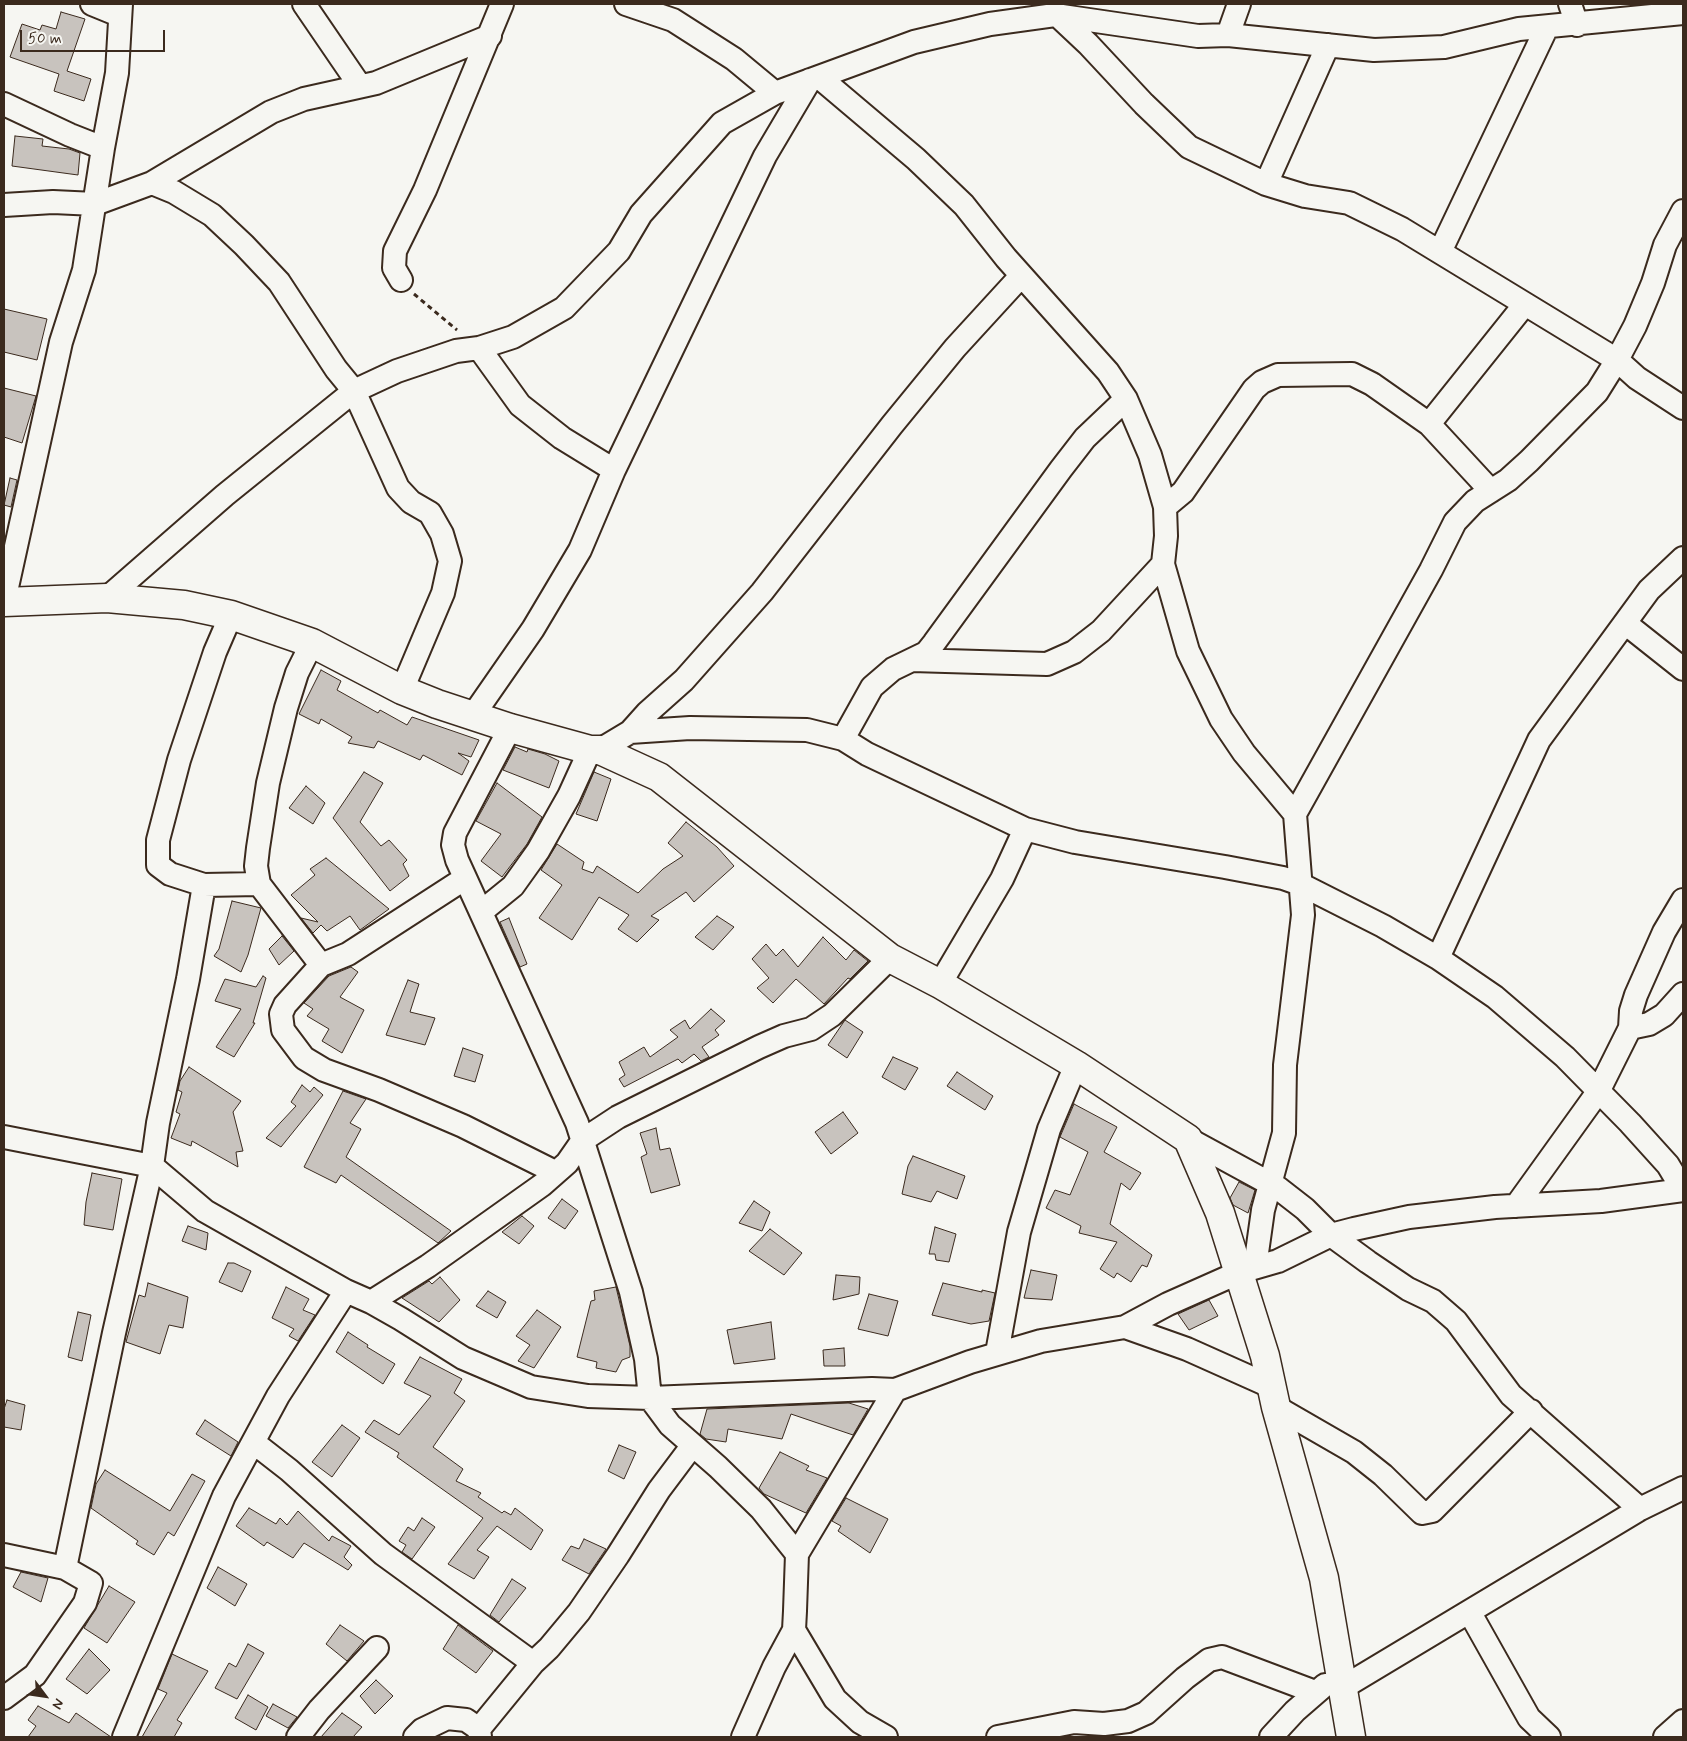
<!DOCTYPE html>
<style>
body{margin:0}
#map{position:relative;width:1687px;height:1741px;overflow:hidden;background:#f6f6f2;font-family:Mynerve,sans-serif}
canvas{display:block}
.frame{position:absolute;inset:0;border:5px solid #3b2a1e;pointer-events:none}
.north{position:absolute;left:20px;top:1671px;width:50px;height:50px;-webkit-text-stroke:4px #f6f6f2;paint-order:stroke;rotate:121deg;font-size:14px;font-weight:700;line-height:20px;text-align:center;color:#3b2a1e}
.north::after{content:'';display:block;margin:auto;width:18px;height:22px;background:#3b2a1e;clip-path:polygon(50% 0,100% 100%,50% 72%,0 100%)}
.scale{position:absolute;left:20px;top:30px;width:145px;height:22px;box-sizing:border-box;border:2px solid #3b2a1e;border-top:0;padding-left:6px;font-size:15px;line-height:18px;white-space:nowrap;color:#3b2a1e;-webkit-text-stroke:4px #f6f6f2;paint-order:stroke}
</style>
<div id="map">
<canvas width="1687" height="1741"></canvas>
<div class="frame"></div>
<div class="north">N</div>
<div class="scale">50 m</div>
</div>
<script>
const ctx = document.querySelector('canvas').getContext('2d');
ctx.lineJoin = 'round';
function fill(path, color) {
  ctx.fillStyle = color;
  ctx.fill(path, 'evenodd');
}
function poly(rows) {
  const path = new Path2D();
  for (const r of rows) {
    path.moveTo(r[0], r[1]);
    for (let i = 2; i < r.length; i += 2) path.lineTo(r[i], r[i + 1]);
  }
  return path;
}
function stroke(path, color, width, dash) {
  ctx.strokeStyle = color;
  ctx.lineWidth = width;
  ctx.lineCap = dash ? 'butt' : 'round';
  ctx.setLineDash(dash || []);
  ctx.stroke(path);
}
const building = poly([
 [61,12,85,19,67,71,91,79,84,101,54,91,59,74,10,57,22,24,40,30,42,25,56,29,61,12],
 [15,136,43,139,42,146,69,149,80,153,78,175,12,166,15,136],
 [4,309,47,319,37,360,4,352,4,309],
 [4,388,36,396,22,443,4,437,4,388],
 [10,478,17,480,11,507,4,505,10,478],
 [321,670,341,681,337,690,378,713,380,710,407,725,412,717,479,740,471,757,458,753,469,761,462,775,423,755,420,760,378,741,374,748,348,743,352,737,321,719,319,724,299,714,321,670],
 [515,747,527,752,528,749,545,754,559,761,549,788,503,770,515,747],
 [364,772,383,783,360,822,381,846,389,840,407,860,403,864,409,876,390,891,333,818,364,772],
 [594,772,611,779,597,821,576,814,594,772],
 [497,783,542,817,527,844,502,877,481,861,501,834,476,821,497,783],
 [306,786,325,803,313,824,289,808,306,786],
 [686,822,717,847,734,866,694,902,686,892,651,916,659,920,637,942,618,929,629,915,599,897,572,940,539,918,562,885,541,870,557,844,584,862,582,869,593,873,597,866,638,893,663,869,683,856,668,843,686,822],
 [326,858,389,909,360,930,350,916,327,931,321,925,313,933,301,918,318,922,291,895,315,875,310,869,326,858],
 [232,901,261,908,248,955,241,972,214,956,219,949,232,901],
 [717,916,734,927,713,950,695,937,717,916],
 [509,918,527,964,520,967,500,922,509,918],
 [282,936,294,951,279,965,269,949,282,936],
 [823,937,846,960,854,950,868,961,850,979,848,978,824,1004,796,979,773,1003,757,988,769,978,752,959,766,944,776,956,783,949,798,967,823,937],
 [351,967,358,972,340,997,364,1010,342,1053,322,1041,329,1029,307,1016,313,1009,304,1003,329,976,351,967],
 [263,976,266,978,253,1023,255,1023,234,1057,216,1047,241,1009,215,1001,225,979,256,987,263,976],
 [408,980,419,984,410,1012,435,1018,425,1045,386,1035,408,980],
 [711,1009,725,1021,715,1030,719,1035,702,1047,709,1057,701,1061,694,1054,682,1063,678,1059,624,1087,619,1079,625,1075,619,1062,644,1047,650,1057,678,1037,670,1030,685,1020,690,1029,711,1009],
 [845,1020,863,1032,847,1058,828,1045,845,1020],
 [463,1048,483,1055,475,1082,454,1076,463,1048],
 [893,1057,918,1068,905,1090,882,1077,893,1057],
 [189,1067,241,1101,233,1112,243,1151,236,1152,238,1167,192,1141,191,1146,171,1138,180,1114,176,1112,182,1092,178,1090,180,1081,189,1067],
 [957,1072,993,1096,985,1110,947,1086,957,1072],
 [302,1085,310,1092,314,1087,323,1095,281,1147,266,1138,296,1106,291,1102,302,1085],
 [343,1091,366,1099,350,1123,361,1129,346,1157,451,1231,438,1243,341,1175,336,1183,304,1167,343,1091],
 [1074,1104,1117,1127,1104,1152,1141,1173,1130,1190,1121,1183,1110,1224,1152,1255,1147,1267,1142,1265,1131,1282,1117,1273,1114,1278,1100,1269,1117,1242,1079,1233,1081,1226,1046,1208,1055,1190,1070,1195,1088,1152,1060,1137,1074,1104],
 [843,1112,858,1133,831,1154,815,1132,843,1112],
 [656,1128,660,1150,670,1148,680,1185,651,1193,641,1157,647,1154,640,1133,656,1128],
 [913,1156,965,1176,957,1199,937,1191,931,1202,902,1194,908,1166,913,1156],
 [92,1173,122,1179,113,1230,84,1225,86,1202,92,1173],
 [1239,1182,1255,1190,1248,1213,1233,1205,1230,1198,1239,1182],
 [562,1199,578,1211,565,1229,548,1218,562,1199],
 [754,1201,770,1212,762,1231,739,1223,754,1201],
 [522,1216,534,1226,519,1244,502,1232,522,1216],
 [188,1226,208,1233,206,1250,182,1241,188,1226],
 [935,1227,956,1234,949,1262,936,1260,935,1254,929,1254,935,1227],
 [770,1229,802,1253,784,1275,749,1251,770,1229],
 [228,1263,234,1263,251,1271,242,1292,219,1282,228,1263],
 [1031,1270,1057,1275,1052,1300,1024,1298,1031,1270],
 [836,1275,860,1277,859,1294,833,1300,836,1275],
 [440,1277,460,1300,439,1322,402,1298,429,1281,432,1284,440,1277],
 [148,1283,188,1297,183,1328,169,1325,160,1354,126,1342,139,1295,145,1297,148,1283],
 [943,1283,982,1292,982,1290,995,1293,989,1321,971,1324,932,1315,943,1283],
 [286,1287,309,1299,303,1310,315,1315,298,1341,289,1336,294,1329,272,1318,286,1287],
 [616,1287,630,1346,630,1357,622,1360,616,1372,596,1368,597,1362,577,1357,591,1301,595,1300,594,1291,616,1287],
 [488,1291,506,1302,497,1318,476,1306,488,1291],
 [869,1294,898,1301,888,1336,858,1329,869,1294],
 [1209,1300,1218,1316,1189,1330,1178,1314,1209,1300],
 [537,1310,561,1327,534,1368,518,1361,530,1345,516,1336,537,1310],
 [78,1312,91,1315,82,1361,68,1357,78,1312],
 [771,1322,775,1359,734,1364,727,1330,771,1322],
 [348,1332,368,1345,367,1347,395,1364,383,1384,336,1352,348,1332],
 [844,1348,845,1366,824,1366,823,1350,844,1348],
 [420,1357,462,1379,454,1393,465,1401,433,1447,463,1469,456,1481,481,1493,478,1497,502,1513,504,1511,511,1515,515,1508,543,1530,531,1550,497,1526,477,1550,489,1557,474,1579,448,1564,483,1518,397,1457,399,1453,365,1432,374,1420,399,1435,431,1396,404,1383,420,1357],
 [7,1400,25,1405,21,1430,4,1427,4,1409,7,1400],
 [849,1403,868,1409,853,1435,791,1414,782,1439,728,1429,726,1442,706,1439,700,1434,707,1409,849,1403],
 [205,1420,238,1442,231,1456,196,1434,205,1420],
 [342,1425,360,1438,332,1477,312,1462,342,1425],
 [619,1445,636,1452,624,1479,608,1471,619,1445],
 [780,1452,809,1466,806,1470,827,1478,806,1513,764,1494,759,1488,780,1452],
 [105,1470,170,1511,192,1474,205,1481,174,1536,168,1532,154,1555,136,1544,138,1541,91,1508,96,1484,105,1470],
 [846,1498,888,1519,870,1553,838,1531,841,1526,832,1521,846,1498],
 [249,1508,276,1524,280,1518,287,1525,298,1511,329,1541,332,1536,351,1546,344,1557,352,1565,348,1570,304,1543,293,1558,267,1542,264,1546,236,1526,249,1508],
 [422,1518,435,1527,412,1559,402,1552,406,1545,399,1541,408,1527,414,1531,422,1518],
 [584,1539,606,1549,589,1574,562,1560,571,1546,579,1549,584,1539],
 [218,1567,247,1584,235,1606,207,1588,218,1567],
 [21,1572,48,1578,41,1602,13,1587,21,1572],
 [512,1579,526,1588,499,1622,490,1615,512,1579],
 [109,1586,135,1602,107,1643,84,1628,109,1586],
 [340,1625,364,1641,347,1661,326,1644,340,1625],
 [458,1625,493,1651,476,1673,443,1649,458,1625],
 [248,1644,264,1653,237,1699,215,1688,229,1663,236,1667,248,1644],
 [89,1649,110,1670,87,1694,66,1679,89,1649],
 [172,1654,208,1671,177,1720,182,1723,174,1737,142,1737,167,1693,158,1689,172,1654],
 [376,1680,393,1696,375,1714,360,1696,376,1680],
 [248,1695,268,1707,256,1730,235,1718,248,1695],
 [273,1704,297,1717,288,1728,266,1716,273,1704],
 [38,1706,69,1723,76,1713,111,1737,28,1737,36,1726,28,1720,38,1706],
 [342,1713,362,1727,353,1737,321,1737,342,1713]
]);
fill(building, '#c8c3be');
stroke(building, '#3b2a1e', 1);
const street = poly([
 [92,4,119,15],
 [304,4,360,86],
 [626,4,673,20,734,59,775,93],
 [1570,4,1577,25],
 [1055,13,1088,44,1144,104,1189,147,1266,184,1305,196,1349,203,1402,229,1617,360,1637,378,1683,408],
 [1228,35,1239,4],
 [819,77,916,159,964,205,1006,258,1108,372,1126,399,1150,455,1165,507,1166,536,1163,564,1188,651,1221,719,1244,753,1295,814],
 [4,104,70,135,103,148],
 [152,183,174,192,212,215,244,245,279,282,336,369,354,391,398,488,411,502,430,513,442,534,450,561,443,593,402,690],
 [1266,184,1328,45],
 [4,205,53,202,95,204,152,183,271,112,304,99,376,83,490,36],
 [1440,252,1547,27],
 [401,280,394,268,395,251,425,190,502,4],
 [479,348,520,405,562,438,614,470],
 [1429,424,1525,304],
 [1165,507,1183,492,1254,389,1262,382,1278,375,1352,374,1372,384,1429,424,1491,491],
 [107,598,225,495,354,391,397,371,456,351,479,348,513,337,564,308,619,251,641,214,722,123,775,93,914,42,990,24,1055,15,1198,36,1228,35,1374,50,1444,47,1519,29,1683,13],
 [4,601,61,342,84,270,103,148,117,73,121,4],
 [231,615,215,652,179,760,158,840,158,865,170,874,204,885,259,884,321,965],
 [1625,623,1683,669],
 [912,660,1047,664,1074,652,1101,631,1163,564],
 [474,714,533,629,580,550,614,470,765,156,810,80],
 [510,728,455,833,453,845,457,860,577,1123,631,1292,646,1359,650,1398,670,1425,718,1467,761,1509,797,1554],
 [630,732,647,713,684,680,762,592,892,425,955,348,1021,276],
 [843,739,872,687,893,669,926,653,934,643,1061,469,1085,438,1126,399],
 [600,750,630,732,690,728,807,730,843,739,867,754,1025,829,1075,842,1225,867,1283,878,1300,884,1383,926,1438,958,1495,997,1565,1057,1630,1123,1668,1165,1683,1190],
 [464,879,348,954,321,965,285,1005,281,1014,283,1030,304,1058,324,1070,379,1090,463,1126,555,1172],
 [259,884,256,866,258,848,268,783,286,708,297,673,312,643],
 [481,912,513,886,538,851,569,796,590,750],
 [1438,958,1539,740,1649,590,1683,558],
 [940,984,1002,879,1025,829],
 [1630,1028,1631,1011,1636,995,1664,932,1683,900],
 [4,1137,152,1166,205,1211,346,1291,371,1302,401,1319,463,1358,531,1387,588,1396,650,1398,872,1389,895,1390,970,1362,1041,1341,1125,1327,1168,1304,1240,1272,1278,1261,1331,1235,1354,1229,1409,1217,1495,1207,1601,1201,1683,1190],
 [1188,1139,1278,1188,1305,1209,1331,1235,1368,1262,1408,1289,1433,1301,1456,1321,1511,1395,1640,1509],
 [1516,1206,1598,1092,1630,1028,1649,1024,1664,1015,1683,994],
 [1255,1267,1263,1210,1284,1133,1285,1065,1303,915,1295,814,1431,570,1455,522,1475,501,1508,480,1529,461,1597,392,1617,360,1635,326,1653,283,1665,245,1683,211],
 [371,1302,428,1266,542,1185,567,1163,583,1140,618,1117,759,1047,784,1036,811,1029,832,1015,890,958],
 [1125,1327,1187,1349,1272,1387],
 [997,1353,1019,1232,1049,1129,1076,1065],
 [1276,1407,1354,1452,1383,1475,1422,1513,1432,1511,1531,1411],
 [253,1442,289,1470,383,1554,533,1663],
 [4,1555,65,1568,91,1583,85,1603,35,1675,4,1698],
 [65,1568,114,1333,152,1166,158,1123,188,979,204,885],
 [1470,1613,1529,1718,1549,1737],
 [1342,1688,1640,1509,1683,1488],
 [124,1737,224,1496,278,1396,346,1291],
 [298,1737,319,1710,377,1648],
 [415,1737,422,1730,447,1718,466,1720,479,1729],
 [480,1737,479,1729,533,1663,549,1648,579,1612,618,1555,659,1490,692,1446],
 [743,1737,774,1667,794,1630],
 [886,1737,860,1722,835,1699,794,1630,795,1611,797,1554,895,1390],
 [998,1737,1074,1722,1104,1724,1128,1721,1146,1713,1185,1678,1209,1660,1222,1657,1315,1692],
 [1271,1737,1295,1711,1325,1685],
 [1665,1737,1683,1721]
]);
const secondary = poly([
 [4,602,107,598,184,605,231,615,312,643,402,690,437,704,510,728,590,750,600,750,659,777,890,958,940,984,1076,1065,1188,1139,1220,1213,1265,1356,1276,1407,1324,1578,1351,1737]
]);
stroke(street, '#3b2a1e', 26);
stroke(secondary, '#3b2a1e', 31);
stroke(poly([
 [414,294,457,330]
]), '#3b2a1e', 3, [5, 4]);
stroke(street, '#f6f6f2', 22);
stroke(secondary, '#f6f6f2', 28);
</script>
